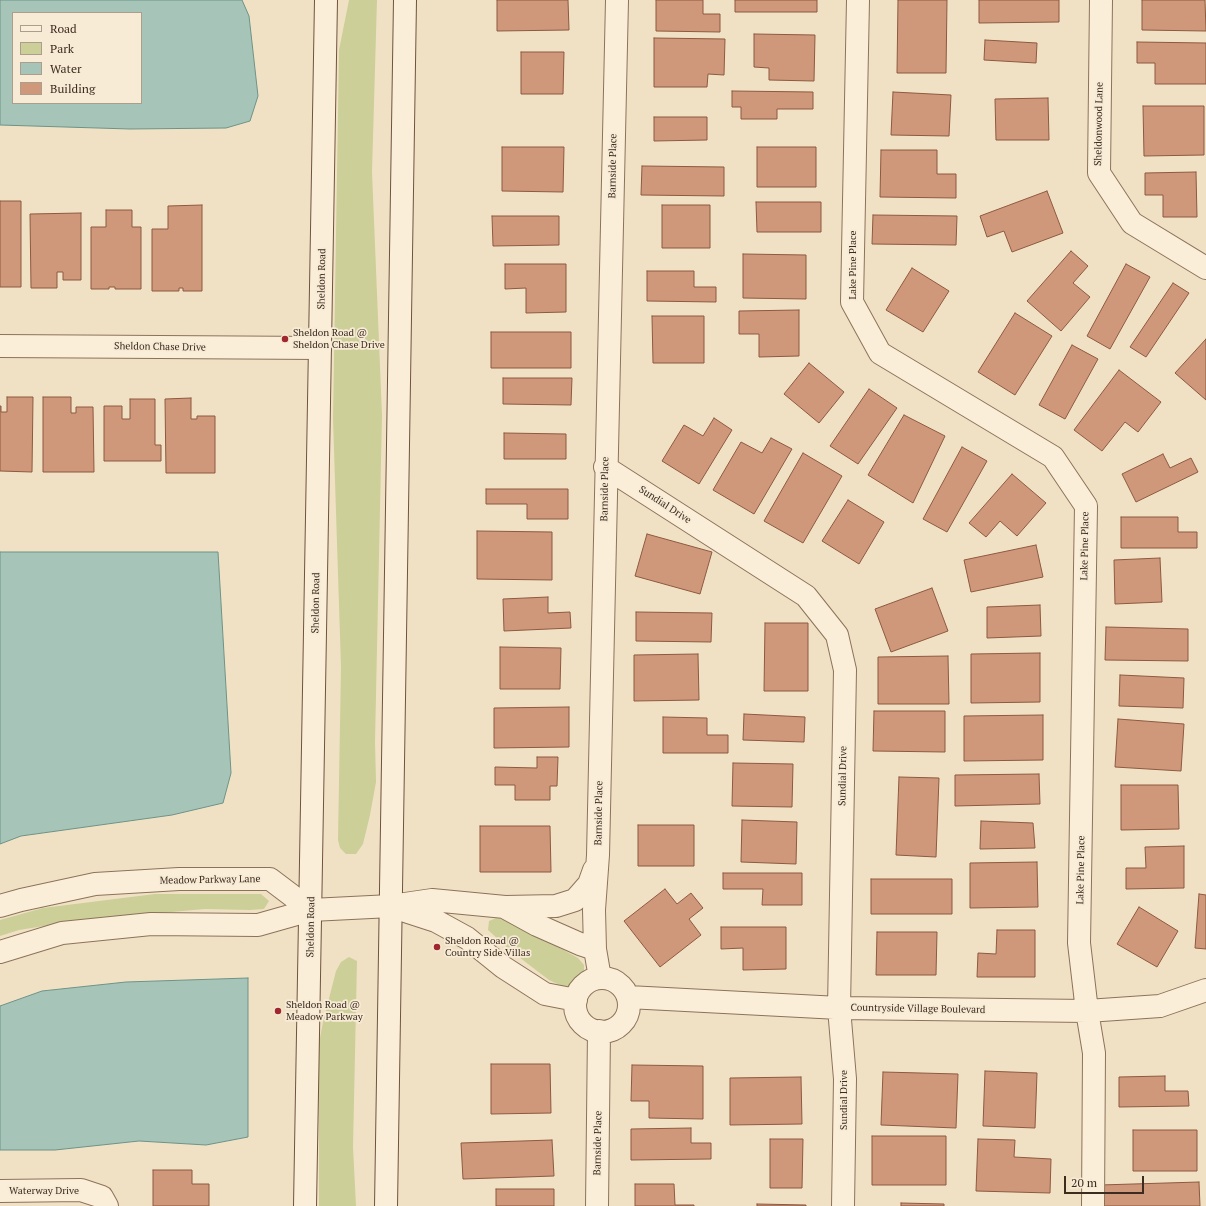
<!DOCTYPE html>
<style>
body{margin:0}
#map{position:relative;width:1206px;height:1206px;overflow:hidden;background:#f0e1c5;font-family:"PT Serif",serif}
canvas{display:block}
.legend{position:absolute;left:12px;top:12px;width:130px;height:92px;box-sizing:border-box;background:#f7ebd5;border:1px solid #ac9e8c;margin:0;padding:5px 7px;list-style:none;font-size:12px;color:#3c2b1f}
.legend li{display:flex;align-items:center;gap:8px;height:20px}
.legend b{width:20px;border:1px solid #ac9e8c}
.scale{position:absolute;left:1064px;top:1176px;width:80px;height:18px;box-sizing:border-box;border:2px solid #3c2b1f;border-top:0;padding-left:5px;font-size:12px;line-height:14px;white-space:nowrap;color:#3c2b1f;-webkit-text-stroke:3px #f7ebd5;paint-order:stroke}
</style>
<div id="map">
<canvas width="1206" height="1206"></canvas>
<ul class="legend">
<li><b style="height:5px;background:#faeed9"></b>Road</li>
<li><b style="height:11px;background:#cccf98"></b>Park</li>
<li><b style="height:11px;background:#a7c4b9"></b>Water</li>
<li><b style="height:11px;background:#d0987a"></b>Building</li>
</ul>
<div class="scale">20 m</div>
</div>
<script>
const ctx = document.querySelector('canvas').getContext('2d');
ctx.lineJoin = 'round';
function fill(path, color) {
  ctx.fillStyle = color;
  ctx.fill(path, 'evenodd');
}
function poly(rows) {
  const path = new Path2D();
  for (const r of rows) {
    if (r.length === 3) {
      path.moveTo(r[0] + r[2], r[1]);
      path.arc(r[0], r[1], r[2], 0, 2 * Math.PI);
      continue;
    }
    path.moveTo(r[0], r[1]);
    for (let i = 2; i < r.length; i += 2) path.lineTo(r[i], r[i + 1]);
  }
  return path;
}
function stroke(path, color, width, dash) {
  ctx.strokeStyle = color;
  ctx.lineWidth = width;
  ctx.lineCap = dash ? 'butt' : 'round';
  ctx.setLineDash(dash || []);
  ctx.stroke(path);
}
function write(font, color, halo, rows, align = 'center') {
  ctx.font = font + ' "PT Serif",serif';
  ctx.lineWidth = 3.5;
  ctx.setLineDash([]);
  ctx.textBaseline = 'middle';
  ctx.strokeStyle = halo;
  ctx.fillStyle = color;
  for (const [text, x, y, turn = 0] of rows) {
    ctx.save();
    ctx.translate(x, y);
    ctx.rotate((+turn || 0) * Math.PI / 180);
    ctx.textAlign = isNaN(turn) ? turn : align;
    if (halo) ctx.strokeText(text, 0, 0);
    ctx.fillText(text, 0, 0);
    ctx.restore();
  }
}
fill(poly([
 [349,0,377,0,372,172,382,415,375,742,376,782,370,815,363,844,356,854,346,854,340,848,338,840,341,667,333,419,339,50],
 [155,894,261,894,269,901,264,909,250,910,205,909,82,920,19,930,0,936,0,920,43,908],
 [496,918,507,919,578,958,584,965,584,974,580,981,572,986,562,986,549,980,511,951,488,930,489,921],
 [349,957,357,961,353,1147,356,1206,319,1206,319,1043,323,1022,336,971,341,962]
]), '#cccf98');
const water = poly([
 [0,0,242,0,249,16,258,96,250,121,226,128,130,129,0,125,0,0],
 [13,13,141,13,141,103,13,103,13,13],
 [0,552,218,552,231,773,223,803,172,815,21,836,0,844,0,552],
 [248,978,248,1137,206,1145,139,1141,55,1150,0,1150,0,1006,42,991,126,982,248,978]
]);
fill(water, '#a7c4b9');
stroke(water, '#6d9387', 1);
const building = poly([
 [497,0,568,0,569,30,497,31,497,0],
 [656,0,703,0,703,14,720,14,720,32,656,31,656,0],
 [735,0,817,0,817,12,735,12,735,0],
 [898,0,947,0,946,73,897,73,898,0],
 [979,0,1059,0,1059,22,979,23,979,0],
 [1142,0,1205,0,1206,31,1142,30,1142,0],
 [754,34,815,35,814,81,769,80,769,68,754,67,754,34],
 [654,38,725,39,724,75,708,74,707,87,654,87,654,38],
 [985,40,1037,43,1036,63,984,60,985,40],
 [1137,42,1206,43,1206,84,1155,84,1155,63,1137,63,1137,42],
 [521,52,564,52,563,94,521,94,521,52],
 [732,91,813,92,813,109,777,109,777,119,741,119,741,107,732,107,732,91],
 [893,92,951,95,949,136,891,135,893,92],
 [1048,98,1049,140,996,140,995,99,1048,98],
 [1143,106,1204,106,1204,155,1144,156,1143,106],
 [654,117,707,117,707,140,654,141,654,117],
 [502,147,564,147,563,192,502,191,502,147],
 [757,147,816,147,816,187,757,187,757,147],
 [881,150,937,150,937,174,956,174,956,198,880,197,881,150],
 [642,166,724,167,724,196,641,195,642,166],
 [1196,172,1197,217,1163,217,1163,195,1145,195,1145,173,1196,172],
 [1047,191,1063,233,1012,252,1004,231,987,237,980,216,1047,191],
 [0,201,21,201,21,287,0,287,0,201],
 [756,202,821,202,821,232,757,232,756,202],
 [202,205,202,291,183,291,183,288,179,288,179,291,152,291,152,229,168,229,168,206,202,205],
 [662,205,710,205,710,248,662,248,662,205],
 [106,210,132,210,132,227,141,227,141,289,115,289,115,287,109,287,109,289,91,289,91,227,106,227,106,210],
 [81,213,81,280,63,280,63,272,57,272,57,288,31,288,30,214,81,213],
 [873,215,957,216,956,245,872,244,873,215],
 [492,216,559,216,559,245,493,246,492,216],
 [1071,251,1088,266,1073,283,1090,297,1061,331,1027,301,1071,251],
 [743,254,806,255,806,299,743,298,743,254],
 [505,264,566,264,566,312,526,313,526,288,505,289,505,264],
 [1126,264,1150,277,1110,349,1087,336,1126,264],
 [912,268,949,291,923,332,886,310,912,268],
 [647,271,694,271,694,287,716,287,716,302,647,301,647,271],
 [1173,283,1189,293,1146,357,1130,347,1173,283],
 [799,310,799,356,759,357,759,334,739,334,739,311,799,310],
 [1015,313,1052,336,1015,395,978,372,1015,313],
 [652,316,704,316,704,363,653,363,652,316],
 [491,332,571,332,571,368,491,368,491,332],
 [1206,339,1206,400,1175,373,1206,339],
 [1072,345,1098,359,1065,419,1039,405,1072,345],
 [809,363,844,392,819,423,784,394,809,363],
 [1119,370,1161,402,1138,432,1125,422,1102,451,1074,430,1119,370],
 [503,378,572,378,571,405,503,404,503,378],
 [869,389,897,408,858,464,830,446,869,389],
 [7,397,33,397,32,472,0,471,0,406,1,406,1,412,7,412,7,397],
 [43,397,71,397,71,413,76,413,76,407,93,407,94,472,43,472,43,397],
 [191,398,191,419,197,419,197,416,215,416,215,473,166,473,165,399,191,398],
 [130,399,155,399,155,445,161,445,161,461,104,461,104,406,122,406,122,419,130,419,130,399],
 [904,415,945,436,913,503,868,475,904,415],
 [714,418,732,430,699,484,662,461,684,425,703,436,714,418],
 [504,433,566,434,566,459,504,459,504,433],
 [771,438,792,449,754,514,713,490,741,442,762,453,771,438],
 [962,447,987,461,947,532,923,519,962,447],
 [803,453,842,476,803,543,764,521,803,453],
 [1163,454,1170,468,1191,458,1198,472,1136,502,1122,474,1163,454],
 [1012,474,1046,503,1017,536,1000,521,986,537,969,523,1012,474],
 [486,489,568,489,568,519,527,519,527,504,486,504,486,489],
 [848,500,884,522,859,564,822,541,848,500],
 [1121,517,1178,517,1178,532,1197,532,1197,548,1121,548,1121,517],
 [477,531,552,532,552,580,477,579,477,531],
 [647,534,712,552,700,594,635,576,647,534],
 [1036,545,1043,577,971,592,964,560,1036,545],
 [1160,558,1162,602,1115,604,1114,560,1160,558],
 [932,588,948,631,891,652,875,609,932,588],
 [548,597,548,613,570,612,571,628,504,631,503,599,548,597],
 [1040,605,1041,636,987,638,987,607,1040,605],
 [636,612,712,613,711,642,636,641,636,612],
 [765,623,808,623,808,691,764,691,765,623],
 [1106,627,1188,629,1188,661,1105,660,1106,627],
 [500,647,561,648,560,689,500,689,500,647],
 [1040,653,1040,702,971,703,971,654,1040,653],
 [698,654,699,700,634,701,634,655,698,654],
 [948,656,949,704,878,704,878,657,948,656],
 [1120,675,1184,678,1183,708,1119,706,1120,675],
 [569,707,569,747,494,748,494,708,569,707],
 [874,711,945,711,945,752,873,751,874,711],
 [744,714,805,717,804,742,743,740,744,714],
 [1043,715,1043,760,964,761,964,716,1043,715],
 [663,717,707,718,707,735,728,735,728,753,663,753,663,717],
 [1118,719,1184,724,1181,771,1115,767,1118,719],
 [537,757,558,757,557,786,550,786,550,800,515,800,515,785,495,785,495,767,537,768,537,757],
 [733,763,793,764,792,807,732,806,733,763],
 [1039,774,1040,804,955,806,955,775,1039,774],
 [899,777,939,778,936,857,896,855,899,777],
 [1121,785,1178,785,1179,829,1121,830,1121,785],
 [742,820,797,822,796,864,741,862,742,820],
 [981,821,1033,823,1035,848,980,849,981,821],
 [638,825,694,825,694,866,638,866,638,825],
 [480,826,550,826,551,872,480,872,480,826],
 [1184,846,1184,888,1126,889,1126,868,1146,868,1145,847,1184,846],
 [1037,862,1038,907,970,908,970,863,1037,862],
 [723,873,802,873,802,905,762,905,763,889,723,889,723,873],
 [871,879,952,879,952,914,871,914,871,879],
 [665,889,677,904,691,893,703,908,689,919,701,935,660,967,624,921,665,889],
 [1199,894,1206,895,1206,949,1195,948,1199,894],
 [1139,907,1178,931,1157,967,1117,944,1139,907],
 [721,927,786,927,786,969,743,970,743,948,721,949,721,927],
 [997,930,1035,930,1035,977,977,977,978,953,996,954,997,930],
 [877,932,937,932,936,975,876,975,877,932],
 [491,1064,550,1064,551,1113,491,1114,491,1064],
 [632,1065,703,1066,703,1119,649,1118,649,1101,631,1101,632,1065],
 [985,1071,1037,1073,1035,1128,983,1126,985,1071],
 [883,1072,958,1074,956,1128,881,1125,883,1072],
 [1165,1076,1165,1091,1188,1091,1189,1106,1119,1107,1119,1077,1165,1076],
 [801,1077,802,1124,730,1125,730,1078,801,1077],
 [691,1128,691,1143,711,1143,711,1159,631,1160,631,1129,691,1128],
 [1133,1130,1197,1130,1197,1171,1133,1171,1133,1130],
 [872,1136,946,1136,946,1185,872,1185,872,1136],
 [770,1139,803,1139,802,1188,770,1188,770,1139],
 [978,1139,1015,1140,1014,1157,1051,1159,1050,1193,976,1191,978,1139],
 [552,1140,554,1176,463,1179,461,1143,552,1140],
 [153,1170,192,1170,192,1184,209,1184,209,1206,153,1206,153,1170],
 [1199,1182,1200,1206,1101,1206,1100,1185,1199,1182],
 [635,1184,674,1184,675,1205,694,1205,694,1206,635,1206,635,1184],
 [496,1189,554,1189,554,1206,496,1206,496,1189],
 [901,1203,944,1204,944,1206,901,1206,901,1203],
 [757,1204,806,1205,806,1206,757,1206,757,1204]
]);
fill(building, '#d0987a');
stroke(building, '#8d593f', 1);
const street = poly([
 [858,0,852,302,880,353,1053,457,1086,506,1079,943,1087,1011,1094,1053,1093,1206],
 [1101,0,1099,173,1132,223,1206,268],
 [0,346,320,348],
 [605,467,806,596,837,635,845,670,839,1008,845,1079,843,1206],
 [0,906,21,900,95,884,179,879,270,879,311,910],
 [396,908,436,921,467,938,503,967,545,994,576,1000],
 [506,908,537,925,580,944,595,949],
 [0,952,62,933,151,924,258,925,311,910,391,906,432,900,505,907,556,906,575,900,589,884,594,870],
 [600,978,595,949,594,910,598,855,617,0],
 [602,1005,27],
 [628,997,839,1008,1087,1011,1160,1006,1206,990],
 [0,1191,81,1190,102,1197,107,1206],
 [597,1206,599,1031]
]);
const secondary = poly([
 [305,1206,326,0],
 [386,1206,405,0]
]);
stroke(street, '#8d725a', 24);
stroke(secondary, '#6f533d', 24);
stroke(street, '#faeed9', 22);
stroke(secondary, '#faeed9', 22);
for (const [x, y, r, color] of [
 [285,339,4,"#9f272f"],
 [437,947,4,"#9f272f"],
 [278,1011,4,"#9f272f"]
]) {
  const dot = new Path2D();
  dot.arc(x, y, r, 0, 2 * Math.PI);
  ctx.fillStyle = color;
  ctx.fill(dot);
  stroke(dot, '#f7ebd5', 1.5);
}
write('10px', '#3c2b1f', '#f7ebd5', [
 ["Sheldonwood Lane",1099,124,-89],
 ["Barnside Place",613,166,-89],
 ["Lake Pine Place",853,265,-90],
 ["Sheldon Road",322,279,-89],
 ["Sheldon Chase Drive",160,347,1],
 ["Barnside Place",605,489,-89],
 ["Sundial Drive",665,505,33],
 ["Lake Pine Place",1085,546,-89],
 ["Sheldon Road",316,603,-89],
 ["Sundial Drive",843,776,-89],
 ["Barnside Place",599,813,-89],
 ["Lake Pine Place",1081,870,-89],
 ["Meadow Parkway Lane",210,880,-1],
 ["Sheldon Road",311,927,-89],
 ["Countryside Village Boulevard",918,1009,1],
 ["Sundial Drive",844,1100,-90],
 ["Barnside Place",598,1143,-89],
 ["Waterway Drive",44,1191]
]);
write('10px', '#3c2b1f', '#f7ebd5', [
 ["Sheldon Road @",293,333],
 ["Sheldon Chase Drive",293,345],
 ["Sheldon Road @",445,941],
 ["Country Side Villas",445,953],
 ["Sheldon Road @",286,1005],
 ["Meadow Parkway",286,1017]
], 'left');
</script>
